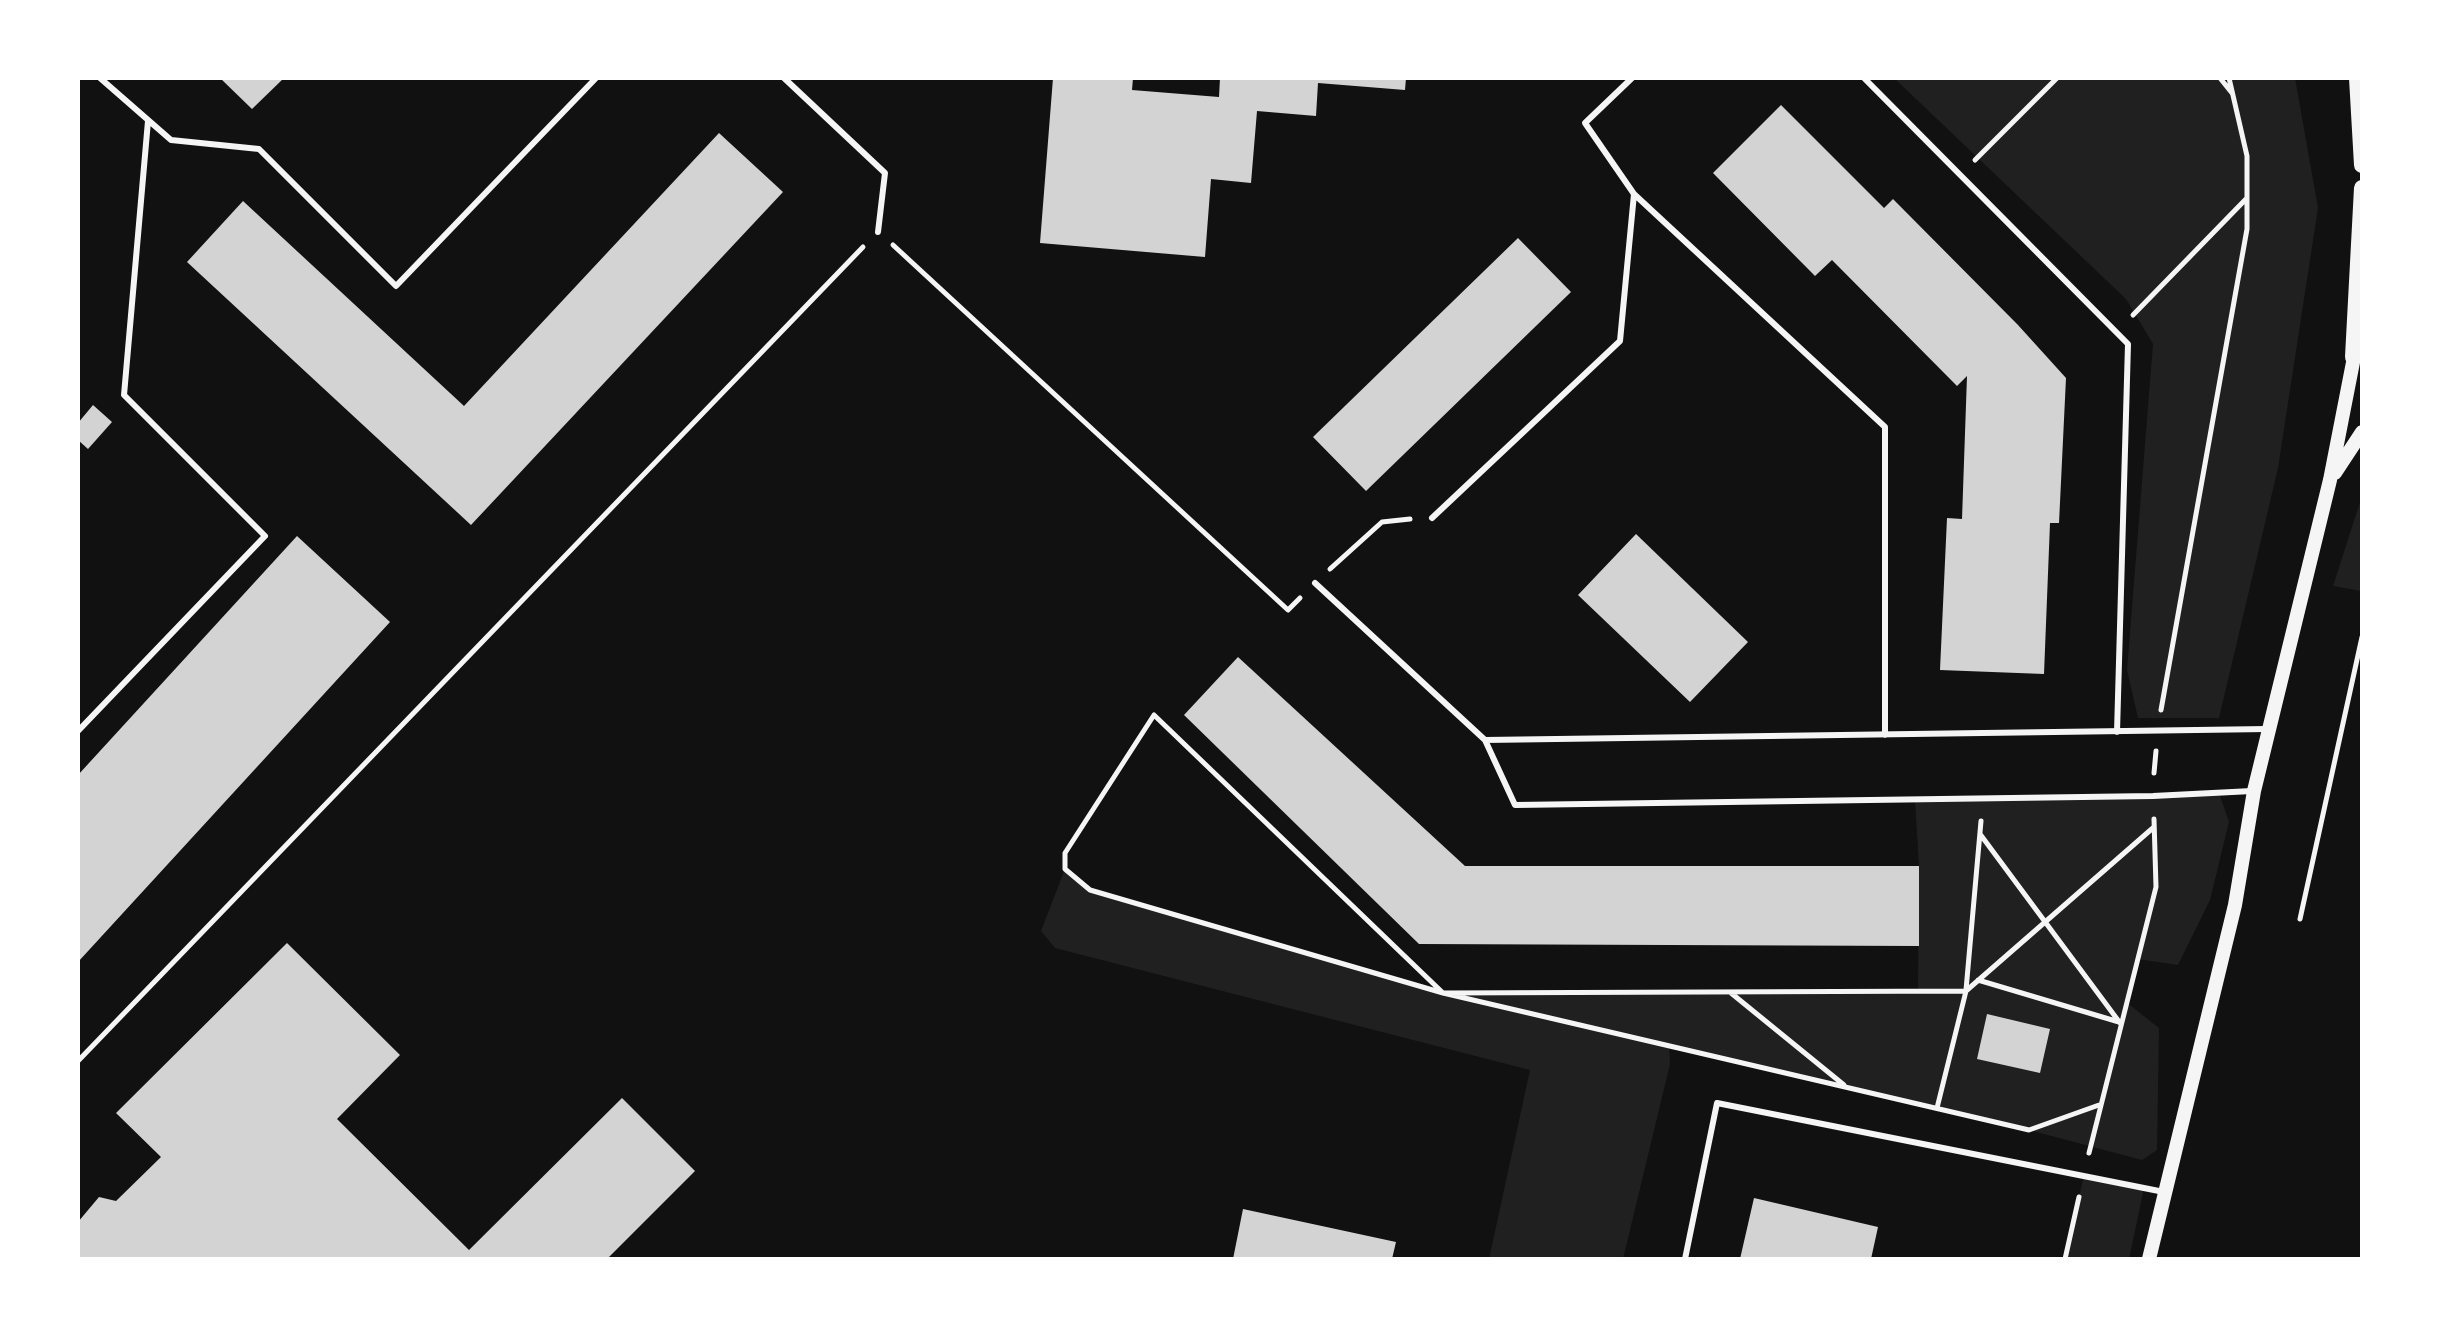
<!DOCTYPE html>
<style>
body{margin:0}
#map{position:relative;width:2440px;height:1337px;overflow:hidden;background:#111;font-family:Lato,sans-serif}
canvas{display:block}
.frame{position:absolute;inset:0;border:80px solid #fff;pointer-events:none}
</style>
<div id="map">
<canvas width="2440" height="1337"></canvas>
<div class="frame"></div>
</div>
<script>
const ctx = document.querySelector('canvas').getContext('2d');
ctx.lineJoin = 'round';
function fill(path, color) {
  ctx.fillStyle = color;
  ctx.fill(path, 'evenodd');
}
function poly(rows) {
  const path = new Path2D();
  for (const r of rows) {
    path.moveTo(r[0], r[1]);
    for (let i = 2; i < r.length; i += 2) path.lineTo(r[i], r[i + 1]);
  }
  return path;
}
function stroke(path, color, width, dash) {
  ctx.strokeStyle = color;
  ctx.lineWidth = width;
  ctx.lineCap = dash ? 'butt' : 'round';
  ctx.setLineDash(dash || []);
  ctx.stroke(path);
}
fill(poly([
 [1894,78,2295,78,2318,208,2278,468,2219,718,2138,718,2127,670,2153,344,2126,299],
 [2362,496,2362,585,2361,591,2333,586],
 [2219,793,2229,822,2210,900,2178,965,2137,959,2126,1002,2159,1028,2157,1150,2142,1160,2029,1130,1669,1046,1670,1064,1623,1259,1489,1259,1530,1070,1055,948,1041,931,1065,869,1098,892,1443,993,1918,991,1919,866,1915,800],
 [2084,1175,2144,1188,2129,1259,2065,1259]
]), '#202020');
fill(poly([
 [220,78,284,78,252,109],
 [1053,78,1133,78,1132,90,1219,97,1220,78,1406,78,1405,90,1318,83,1316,116,1257,111,1251,183,1211,179,1205,257,1040,243],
 [1781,105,1884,208,1893,199,2018,325,2066,378,2059,523,2050,523,2044,674,1940,670,1947,518,1962,519,1967,376,1957,386,1832,260,1815,276,1713,173],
 [719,133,783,192,471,525,187,262,243,201,464,406],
 [1518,238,1571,292,1366,491,1313,437],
 [93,405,112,422,88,449,78,440,78,423],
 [1636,534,1748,642,1690,702,1578,595],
 [297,536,390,622,78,962,78,775],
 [1238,657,1465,866,1919,866,1919,946,1419,944,1184,715],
 [287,943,400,1055,337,1119,469,1250,622,1098,695,1171,607,1259,78,1259,78,1222,99,1197,116,1201,161,1157,116,1113],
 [1987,1014,2050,1029,2040,1073,1977,1059],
 [1754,1198,1878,1227,1871,1259,1740,1259],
 [1243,1209,1396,1242,1392,1259,1233,1259]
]), '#d3d3d3');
stroke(poly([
 [2220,78,2232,93],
 [1975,160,2057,78],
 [893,245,1288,610,1300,598],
 [2133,315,2246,199],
 [1330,569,1382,522,1410,519],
 [2161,710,2247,229,2247,156,2229,78],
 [2154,773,2156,751],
 [1980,834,2120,1023],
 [2300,919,2362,637],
 [1978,980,2119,1022],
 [1966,990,1981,821],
 [1966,991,2154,827],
 [1731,993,1844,1085],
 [78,1061,863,247],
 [1937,1108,1966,991,1443,993,1154,715,1065,853,1065,869,1090,890,1443,993,2029,1130,2099,1105],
 [2089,1153,2156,887,2154,819],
 [2065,1259,2079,1197]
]), '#f5f5f5', 5);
stroke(poly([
 [100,78,171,140,259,149,396,286,596,78],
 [784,78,885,173,878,232],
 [1632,78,1585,123,1634,194,1885,427,1885,735],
 [1864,78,2128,344,2117,732],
 [1432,518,1620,341,1634,194],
 [1315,583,1485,740,1515,805,2153,796,2252,791],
 [78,731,265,536,124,395,148,121],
 [1485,740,2267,729],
 [1685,1259,1717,1103,2164,1192]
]), '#f5f5f5', 6);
stroke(poly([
 [2335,473,2362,432],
 [2149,1259,2235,905,2254,791,2330,480,2356,347]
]), '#f5f5f5', 14);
stroke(poly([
 [2357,78,2362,165],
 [2353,357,2362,188]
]), '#f5f5f5', 16);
</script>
